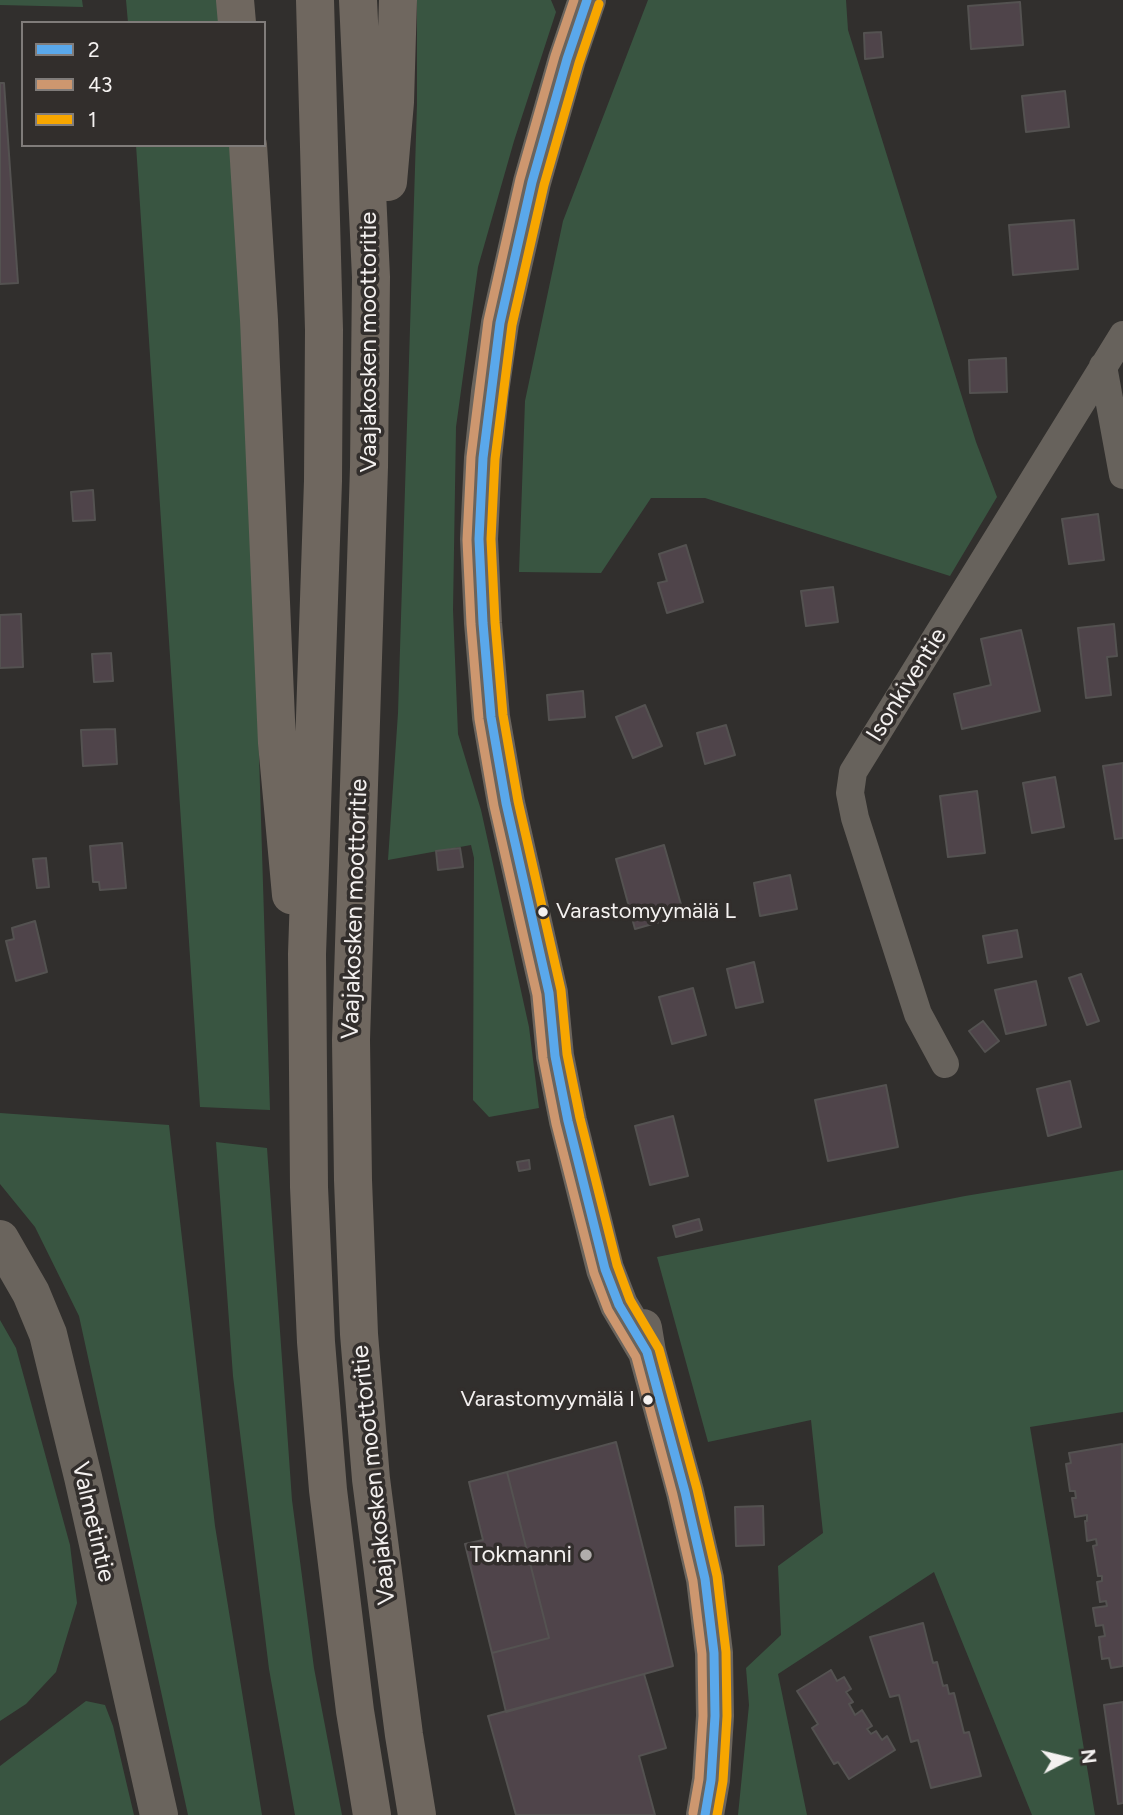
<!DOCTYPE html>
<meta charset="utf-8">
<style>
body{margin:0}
#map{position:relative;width:1123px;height:1815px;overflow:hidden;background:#312f2d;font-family:Figtree,sans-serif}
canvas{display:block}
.legend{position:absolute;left:21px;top:21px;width:245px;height:126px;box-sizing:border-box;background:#322e2c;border:2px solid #807c7a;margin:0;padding:9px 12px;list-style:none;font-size:21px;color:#f4f1f0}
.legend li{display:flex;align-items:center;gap:14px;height:35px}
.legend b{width:35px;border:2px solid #807c7a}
.north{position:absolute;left:1032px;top:1724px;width:70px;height:70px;-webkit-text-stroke:5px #322e2c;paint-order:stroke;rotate:83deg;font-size:19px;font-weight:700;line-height:28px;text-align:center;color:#f4f1f0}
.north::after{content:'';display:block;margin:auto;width:24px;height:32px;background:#f4f1f0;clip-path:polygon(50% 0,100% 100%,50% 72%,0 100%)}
</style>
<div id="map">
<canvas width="1123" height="1815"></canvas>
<ul class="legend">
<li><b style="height:9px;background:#5aa8eb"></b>2</li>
<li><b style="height:9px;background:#cd976f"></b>43</li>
<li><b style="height:9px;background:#f7a600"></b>1</li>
</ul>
<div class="north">N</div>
</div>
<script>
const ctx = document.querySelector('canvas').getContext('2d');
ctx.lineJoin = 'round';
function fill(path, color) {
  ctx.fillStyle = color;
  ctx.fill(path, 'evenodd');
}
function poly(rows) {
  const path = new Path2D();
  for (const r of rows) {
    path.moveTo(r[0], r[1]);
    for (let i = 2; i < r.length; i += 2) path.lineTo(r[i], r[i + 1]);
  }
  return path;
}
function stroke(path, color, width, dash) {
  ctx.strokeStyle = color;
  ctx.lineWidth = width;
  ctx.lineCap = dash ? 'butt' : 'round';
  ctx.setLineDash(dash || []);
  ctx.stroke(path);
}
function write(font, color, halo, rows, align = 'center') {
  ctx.font = font + ' Figtree,sans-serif';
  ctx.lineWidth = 7;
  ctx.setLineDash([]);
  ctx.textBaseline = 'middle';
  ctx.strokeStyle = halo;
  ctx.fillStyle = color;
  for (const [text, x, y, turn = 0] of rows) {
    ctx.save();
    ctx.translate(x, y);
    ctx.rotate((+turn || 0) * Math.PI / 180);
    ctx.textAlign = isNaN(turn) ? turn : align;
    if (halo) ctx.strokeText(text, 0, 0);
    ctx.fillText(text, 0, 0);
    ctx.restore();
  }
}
fill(poly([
 [0,0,82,0,83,7,0,5],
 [126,0,217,0,221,23,128,23],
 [417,0,551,0,556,12,514,141,478,267,456,427,453,610,458,734,481,810,529,1027,539,1108,489,1117,473,1100,474,858,471,845,388,860,398,713,417,104],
 [648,0,846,0,848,30,976,442,997,497,950,576,705,498,651,498,601,573,519,572,525,401,563,221],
 [136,145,233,145,246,335,270,1110,200,1107],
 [0,1113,169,1125,215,1526,262,1815,188,1815,79,1316,35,1227,0,1184],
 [216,1142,267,1148,292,1500,314,1668,342,1815,295,1815,269,1669,233,1376],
 [1123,1170,1123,1412,1030,1427,1095,1815,1032,1815,934,1572,778,1674,807,1815,738,1815,749,1705,746,1668,781,1635,778,1566,823,1533,811,1420,708,1442,657,1257,965,1196],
 [0,1320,16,1348,70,1545,77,1603,56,1672,26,1704,0,1721],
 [86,1701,105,1705,113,1726,134,1815,0,1815,0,1766]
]), '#395541');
const building = poly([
 [1020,2,1023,45,971,49,968,6,1020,2],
 [881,32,883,57,865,59,864,33,881,32],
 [0,83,4,83,18,283,0,284,0,83],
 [1065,91,1069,127,1026,132,1022,96,1065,91],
 [1074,220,1078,269,1013,275,1009,225,1074,220],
 [1006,358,1007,392,970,393,969,360,1006,358],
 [93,490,95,520,73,521,71,492,93,490],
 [1098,514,1104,560,1069,564,1062,519,1098,514],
 [686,545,703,602,667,613,658,583,667,581,659,554,686,545],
 [833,587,838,622,806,626,801,591,833,587],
 [21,614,23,667,0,668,0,615,21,614],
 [1114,624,1117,656,1107,657,1111,695,1086,698,1078,628,1114,624],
 [1021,630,1040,711,962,729,954,694,991,685,981,639,1021,630],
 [111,653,113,681,94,682,92,654,111,653],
 [583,691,585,717,549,720,547,695,583,691],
 [645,705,662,746,633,758,616,717,645,705],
 [726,725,735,755,705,764,697,733,726,725],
 [115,729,117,764,83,766,81,730,115,729],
 [1123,763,1123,838,1115,839,1103,766,1123,763],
 [1055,777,1064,827,1032,833,1023,783,1055,777],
 [977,791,985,853,948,857,940,796,977,791],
 [122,843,126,888,100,890,99,882,93,882,90,846,122,843],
 [664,845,684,915,635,929,616,859,664,845],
 [460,848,463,867,438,870,436,851,460,848],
 [46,858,49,887,37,888,33,859,46,858],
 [790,875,797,909,760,916,754,883,790,875],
 [35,921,47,972,16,981,6,941,14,939,12,928,35,921],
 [1017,930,1022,957,988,963,983,936,1017,930],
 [754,962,763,1002,736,1008,727,969,754,962],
 [1081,974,1099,1021,1087,1025,1069,978,1081,974],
 [1036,981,1046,1025,1006,1034,995,990,1036,981],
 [693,988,706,1035,672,1044,659,997,693,988],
 [983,1021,999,1041,985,1052,969,1031,983,1021],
 [1070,1081,1081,1127,1048,1136,1037,1089,1070,1081],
 [886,1085,898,1147,828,1161,815,1100,886,1085],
 [673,1116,688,1176,650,1185,635,1126,673,1116],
 [529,1160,530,1169,519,1171,517,1162,529,1160],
 [699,1219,702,1230,676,1237,673,1226,699,1219],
 [616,1442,673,1666,506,1712,492,1653,549,1638,507,1472,616,1442],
 [1122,1444,1123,1666,1111,1668,1109,1658,1102,1659,1099,1637,1105,1636,1103,1625,1096,1626,1093,1608,1107,1606,1106,1601,1100,1602,1097,1582,1102,1581,1102,1576,1098,1576,1093,1546,1097,1545,1096,1539,1087,1541,1085,1521,1087,1521,1087,1515,1075,1517,1072,1498,1076,1498,1075,1491,1070,1491,1066,1464,1071,1463,1069,1453,1122,1444],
 [507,1472,549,1638,492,1653,465,1544,483,1540,469,1482,507,1472],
 [763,1506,764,1545,736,1546,735,1507,763,1506],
 [923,1623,933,1663,937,1662,943,1686,947,1685,949,1694,954,1693,964,1733,969,1732,981,1776,931,1788,918,1740,911,1742,899,1695,890,1697,870,1637,923,1623],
 [831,1670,837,1681,844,1677,851,1689,846,1692,853,1702,849,1704,855,1715,862,1710,872,1726,867,1729,871,1734,876,1731,882,1740,887,1736,895,1750,849,1779,838,1762,834,1764,812,1728,818,1724,797,1691,831,1670],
 [644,1674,666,1748,639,1756,655,1815,516,1815,488,1716,644,1674],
 [1123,1702,1123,1803,1118,1804,1104,1705,1123,1702]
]);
fill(building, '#4f444a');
stroke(building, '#545251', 2);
stroke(poly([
 [1103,366,1123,475],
 [945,1064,918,1014,855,818,850,793,853,772,1123,335]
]), '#67625c', 28);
stroke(poly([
 [587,0,567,59,532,182,500,323,490,392,483,458,479,539,483,623,491,717,506,803,549,993,555,1056,568,1121,605,1269,619,1305,647,1352],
 [0,1239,31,1293,48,1334,83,1477,159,1815],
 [643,1328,647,1352,685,1492,705,1579,714,1653,715,1716,711,1780,705,1815]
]), '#6a645d', 38);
stroke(poly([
 [235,0,237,23],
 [315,0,324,330,323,481,307,954,309,1187,316,1342,328,1490,355,1711,372,1815],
 [358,0,371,277,369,467,351,1040,353,1180,359,1334,371,1479,404,1735,417,1815],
 [248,145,259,320,277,743,291,895],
 [388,182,395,102,398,0]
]), '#6f675f', 38);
stroke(poly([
 [587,0,567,59,532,182,500,323,483,458,479,539,483,623,491,717,506,803,549,993,555,1056,568,1121,605,1269,619,1305,647,1352,685,1492,705,1579,714,1653,715,1716,711,1780,705,1815]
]), '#5aa8eb', 9);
stroke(poly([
 [574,0,555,56,520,179,488,321,471,457,467,540,471,624,479,719,494,806,537,995,543,1058,556,1124,594,1273,608,1310,636,1357,673,1495,693,1581,702,1654,703,1716,699,1779,693,1813]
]), '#cd976f', 9);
stroke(poly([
 [599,4,579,63,544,185,512,325,495,459,491,539,495,622,503,715,518,801,561,990,567,1054,580,1118,617,1265,630,1300,659,1349,697,1489,717,1576,726,1652,727,1716,723,1781,717,1815]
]), '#f7a600', 9);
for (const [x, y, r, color] of [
 [543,912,6,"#f4f1f0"],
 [648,1400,6,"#f4f1f0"],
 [586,1555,7,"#b0adac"]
]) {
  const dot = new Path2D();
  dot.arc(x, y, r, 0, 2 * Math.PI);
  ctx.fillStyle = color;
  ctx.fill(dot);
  stroke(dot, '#322e2c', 2.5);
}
write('22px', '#f4f1f0', '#322e2c', [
 ["Varastomyymälä L",556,912],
 ["Varastomyymälä I",635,1400,"right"]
], 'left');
write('24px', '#f4f1f0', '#322e2c', [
 ["Vaajakosken moottoritie",369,342,-90],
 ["Isonkiventie",907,685,-58],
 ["Vaajakosken moottoritie",355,909,-88],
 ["Vaajakosken moottoritie",374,1475,-96],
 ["Valmetintie",93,1522,77]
]);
write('24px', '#f4f1f0', '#322e2c', [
 ["Tokmanni",572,1555]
], 'right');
</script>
